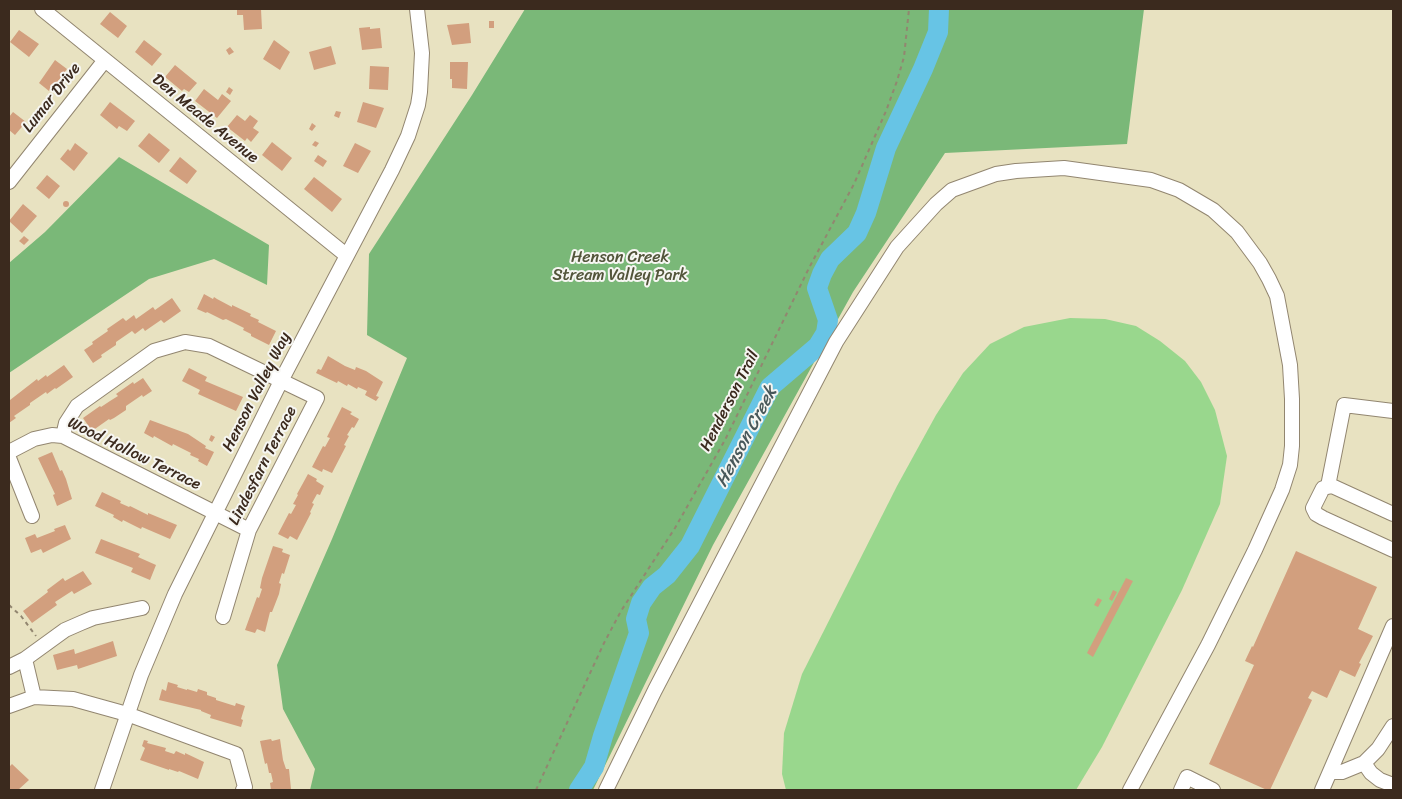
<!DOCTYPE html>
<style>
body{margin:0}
#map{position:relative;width:1402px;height:799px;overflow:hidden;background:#e8e2c1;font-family:Sriracha,sans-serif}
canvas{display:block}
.frame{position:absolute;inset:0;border:10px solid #3b2a1e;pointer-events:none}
</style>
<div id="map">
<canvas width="1402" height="799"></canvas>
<div class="frame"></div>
</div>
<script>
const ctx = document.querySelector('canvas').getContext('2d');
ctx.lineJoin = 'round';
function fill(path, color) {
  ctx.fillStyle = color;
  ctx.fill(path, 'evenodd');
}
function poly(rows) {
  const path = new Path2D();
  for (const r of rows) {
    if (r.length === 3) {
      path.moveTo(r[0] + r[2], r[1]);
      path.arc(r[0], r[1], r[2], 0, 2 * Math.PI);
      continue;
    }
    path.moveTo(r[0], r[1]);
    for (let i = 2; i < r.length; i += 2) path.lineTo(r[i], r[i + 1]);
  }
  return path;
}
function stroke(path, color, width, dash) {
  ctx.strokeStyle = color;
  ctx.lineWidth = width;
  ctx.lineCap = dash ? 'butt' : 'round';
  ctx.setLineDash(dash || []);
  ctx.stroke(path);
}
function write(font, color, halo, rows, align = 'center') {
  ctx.font = font + ' Sriracha,sans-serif';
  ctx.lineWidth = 4;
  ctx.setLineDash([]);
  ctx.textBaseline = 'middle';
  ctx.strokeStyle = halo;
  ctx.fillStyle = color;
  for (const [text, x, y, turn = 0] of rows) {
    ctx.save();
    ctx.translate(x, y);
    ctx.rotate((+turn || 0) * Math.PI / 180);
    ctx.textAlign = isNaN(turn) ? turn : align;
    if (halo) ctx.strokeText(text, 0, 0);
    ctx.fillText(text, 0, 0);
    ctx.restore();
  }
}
fill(poly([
 [1070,318,1105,319,1136,326,1160,341,1185,361,1201,382,1215,410,1227,456,1220,504,1182,590,1102,747,1076,790,786,790,782,774,784,733,802,674,897,486,936,415,963,373,990,344,1024,327]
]), '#99d78d');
fill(poly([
 [525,9,1144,9,1127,144,945,153,853,292,713,545,593,790,310,790,315,769,283,709,277,665,332,539,407,358,367,335,369,254,472,95],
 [119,157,269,245,267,285,214,259,149,279,9,373,9,263,45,232]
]), '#7ab878');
stroke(poly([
 [579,790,594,767,603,736,639,633,636,619,641,603,652,587,667,575,690,546,770,387,818,346,826,333,828,320,817,288,822,274,830,259,857,233,866,213,886,148,923,69,938,32,939,9]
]), '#67c4e5', 20);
fill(poly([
 [237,9,261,9,262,29,244,30,243,15,237,15],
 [110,12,127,26,118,38,100,24],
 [489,21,494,21,494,28,489,28],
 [469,23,471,43,452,45,447,25],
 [370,27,370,29,380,28,382,48,362,50,359,28],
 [19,30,39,44,29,57,10,42],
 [144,40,162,54,152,66,135,52],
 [274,40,290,52,280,70,263,59],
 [331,46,336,64,314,70,309,52],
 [230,47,234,52,229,55,226,50],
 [55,60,67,69,54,87,52,86,49,91,39,83],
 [450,62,468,62,467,89,452,88,452,79,450,79],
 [175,65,197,83,189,92,184,89,182,91,165,77],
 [370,66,389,67,388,90,369,89],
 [229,87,233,90,230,95,226,92],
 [204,89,218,100,222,94,231,101,217,118,195,101],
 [110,102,135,121,127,131,119,126,117,129,100,115],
 [363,102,384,108,376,128,357,122],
 [336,111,341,112,339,118,334,116],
 [13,112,26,122,15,135,9,130,9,117],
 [237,115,245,121,250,115,258,121,253,128,259,132,251,142,247,138,245,141,227,127],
 [312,123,316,126,312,131,309,129],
 [149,133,170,150,159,163,138,146],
 [315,141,319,143,316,147,312,145],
 [272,142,292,158,282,171,262,155],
 [75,143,88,153,74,171,60,159,68,149,70,151],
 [355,143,371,151,358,173,343,166],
 [318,155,327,161,323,167,314,161],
 [180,157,197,171,187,184,169,171],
 [47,175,60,186,49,199,36,188],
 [314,177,342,199,332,212,304,189],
 [66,204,3],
 [23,204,37,216,22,233,9,221],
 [24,236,29,240,24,245,19,241],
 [204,294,213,299,214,297,217,299,232,307,232,305,251,314,250,316,259,320,258,322,276,331,269,345,251,336,251,334,243,330,244,328,226,319,223,320,207,312,206,313,197,309],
 [172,298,181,311,164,323,161,320,145,331,143,328,135,334,132,331,116,342,116,345,101,355,102,357,93,363,84,350,93,344,92,342,108,331,107,329,123,318,126,321,134,315,136,319,153,307,155,310],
 [328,356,345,366,355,370,356,367,366,371,383,382,376,396,379,397,376,401,365,395,367,391,358,387,357,389,348,384,347,386,338,381,337,383,316,373,318,369,321,370],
 [64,365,73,377,56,389,55,388,47,394,46,392,30,403,30,405,14,416,16,418,9,423,10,400,37,379,38,381,46,375,47,377],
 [189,368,207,377,205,381,243,397,236,411,198,394,200,390,182,381],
 [143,378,152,391,143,397,142,395,126,406,126,410,114,418,110,420,109,419,92,431,83,418,100,406,101,407,110,401,118,396,116,394,133,382,134,384],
 [342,407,352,412,350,414,359,419,354,428,352,427,347,435,349,436,344,445,346,446,332,473,323,469,322,472,312,467,323,446,325,447,330,438,327,437],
 [150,420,188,434,206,446,205,448,214,452,207,466,198,461,199,459,190,455,191,453,173,444,172,446,154,436,153,438,144,433],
 [211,435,215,437,212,442,209,440],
 [52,452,60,471,62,470,66,479,72,499,57,506,53,495,55,494,38,458],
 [308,474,317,479,316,481,324,486,320,495,317,494,312,503,314,504,310,512,311,513,297,540,290,536,288,539,278,534,289,513,291,514,296,505,293,504,298,495,297,494],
 [102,492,121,501,120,503,129,507,130,506,148,515,148,513,177,525,170,539,142,527,141,529,123,520,122,522,113,517,114,515,95,506],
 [65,525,71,539,43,553,41,549,31,553,25,538,35,534,37,538,55,531,54,529],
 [101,539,140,554,138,557,156,565,150,580,131,572,133,568,95,553],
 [273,546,283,549,282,552,290,555,284,574,282,573,279,583,281,584,279,594,272,612,270,612,265,632,257,629,255,633,245,630,257,597,259,598,262,589,260,588,262,578],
 [1296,551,1377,587,1358,629,1373,636,1359,663,1361,664,1355,677,1340,670,1327,698,1312,691,1308,698,1312,700,1270,790,1267,790,1209,764,1254,665,1245,661,1252,646,1253,647],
 [83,571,92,584,74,594,72,591,55,602,57,605,32,623,23,611,48,592,47,590,63,578,65,581],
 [1126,578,1133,581,1093,657,1087,653],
 [1113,590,1117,592,1112,601,1109,599],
 [1098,598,1102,600,1098,607,1094,605],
 [113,641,117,656,78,669,77,665,57,670,53,655,74,649,75,654],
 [168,682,178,685,177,687,187,690,187,689,197,692,198,689,207,692,207,695,216,698,216,700,235,706,236,703,245,706,241,719,243,720,241,727,210,718,211,715,201,711,201,710,159,700,162,689,166,691],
 [271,739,272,741,280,739,283,760,286,769,289,769,291,789,271,790,270,783,273,782,271,773,269,773,267,763,265,764,260,741],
 [144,740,148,741,147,743,166,748,165,751,174,754,176,751,185,755,185,753,204,762,198,779,179,771,178,772,169,769,169,770,140,760,145,748,142,746],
 [12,764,29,780,18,790,9,790,9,767]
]), '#d29f7e');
const minor = poly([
 [42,9,346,255],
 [9,182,105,60],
 [63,436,66,423,77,406,154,351,185,342,209,346,317,398,249,530,223,617],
 [9,452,34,439,52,435,63,436,249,530],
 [9,458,32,516],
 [1328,486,1344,405,1393,411],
 [1393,514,1332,486,1323,488,1313,508,1316,514,1323,518,1393,550],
 [25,659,34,697],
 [9,667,25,659,65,630,81,623,93,618,142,608],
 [9,706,34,697,73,699,127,714,236,754,245,787,243,790],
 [1364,763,1371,773,1380,780,1393,785],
 [1330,772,1342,772,1364,763,1378,749,1393,726],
 [102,790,141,675,175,594,281,381,392,170,408,136,418,105,420,92,422,53,417,9],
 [606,790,655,690,836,342,897,247,936,204,952,190,996,174,1016,171,1064,168,1151,180,1179,190,1213,210,1237,232,1260,263,1269,279,1277,296,1290,365,1292,399,1292,446,1290,465,1282,490,1255,550,1208,645,1130,790],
 [1181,790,1187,777,1213,790],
 [1322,790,1393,626]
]);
stroke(minor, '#928670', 16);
stroke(poly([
 [9,605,21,616,36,636],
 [536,790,604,643,621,611,675,528,725,440,809,268,854,184,886,111,897,81,904,57,909,9]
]), '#928670', 2, [4, 4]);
stroke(minor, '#fff', 14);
write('16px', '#3b2a1e', '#f6f6f2', [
 ["Lumar Drive",52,98,-52],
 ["Den Meade Avenue",205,119,39],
 ["Henson Valley Way",257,392,-63],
 ["Henderson Trail",730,401,-63],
 ["Wood Hollow Terrace",134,454,26],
 ["Lindesfarn Terrace",263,466,-63]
]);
write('16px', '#52553a', '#f6f6f2', [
 ["Henson Creek",620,258],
 ["Stream Valley Park",620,276]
]);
write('italic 18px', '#48585a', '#f6f6f2', [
 ["Henson Creek",747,437,-62]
]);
</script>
